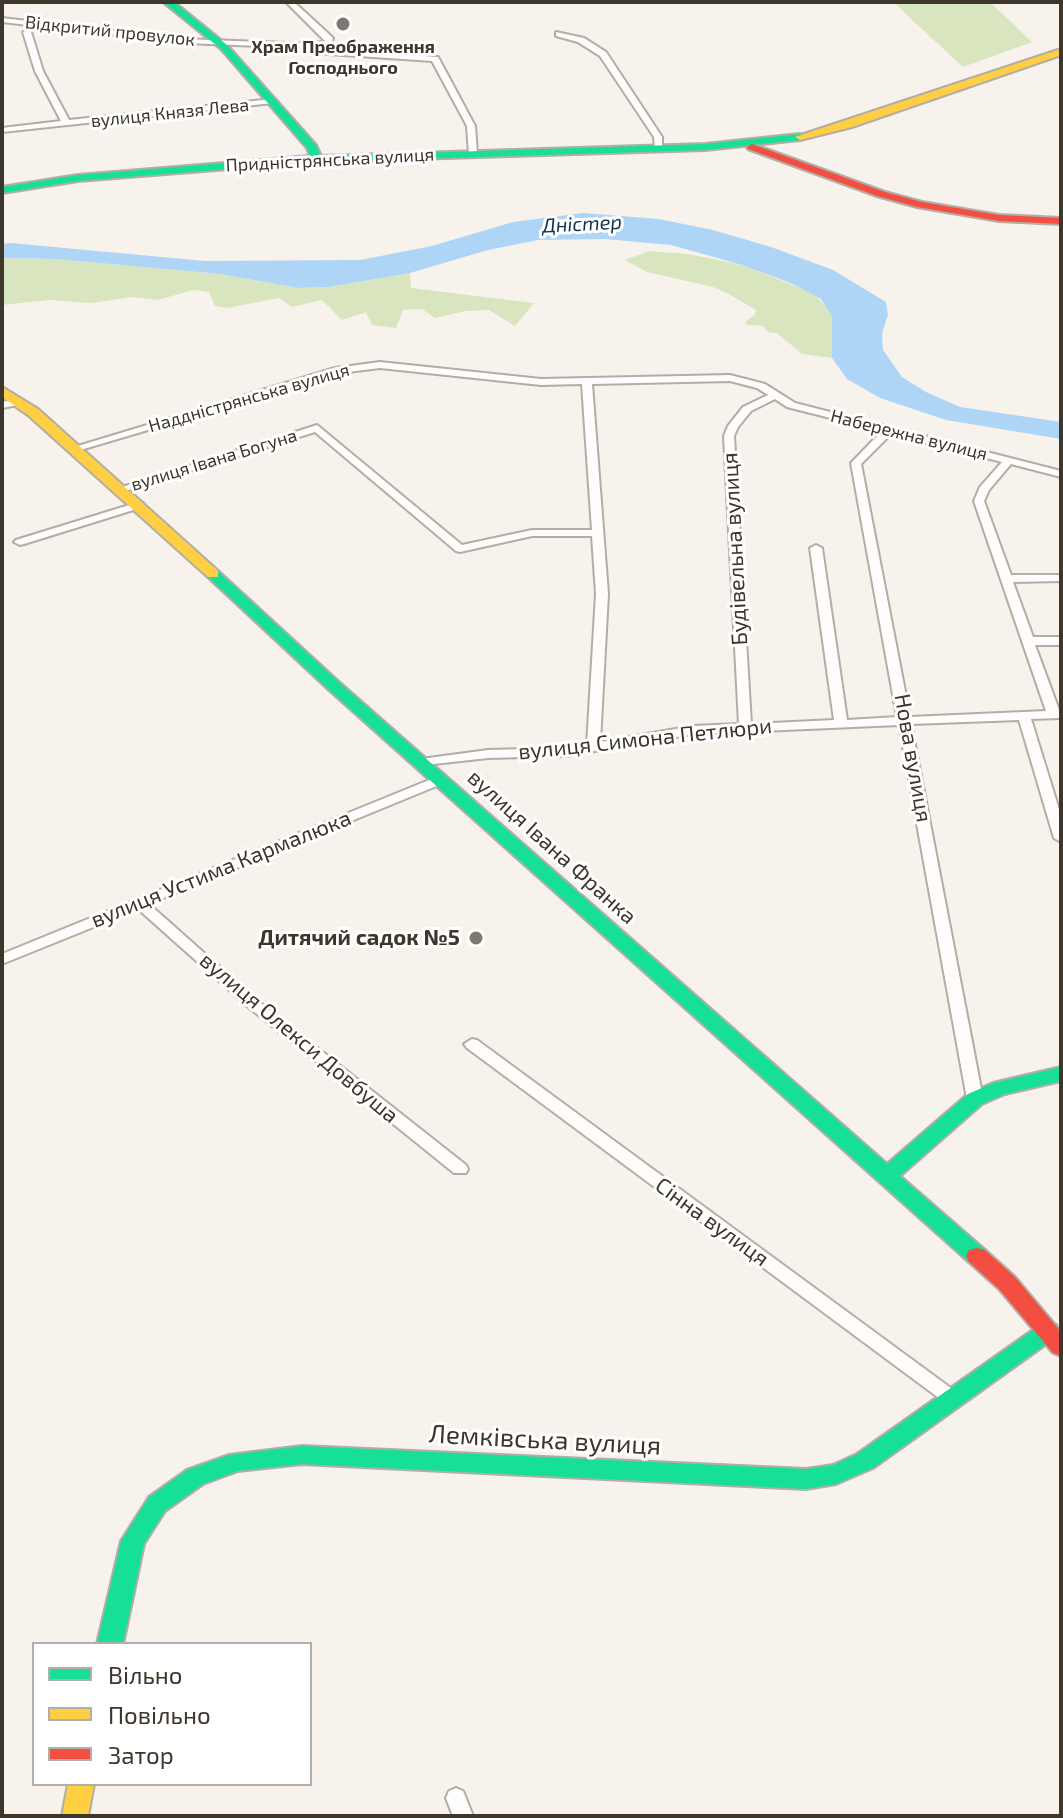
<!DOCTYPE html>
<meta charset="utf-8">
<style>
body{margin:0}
#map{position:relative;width:1063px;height:1818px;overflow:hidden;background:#f7f3ec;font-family:"Exo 2",sans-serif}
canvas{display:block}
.frame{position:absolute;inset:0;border:4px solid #3d362a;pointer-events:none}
.legend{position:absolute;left:32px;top:1642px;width:280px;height:144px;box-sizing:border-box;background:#fff;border:2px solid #b1afaa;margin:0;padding:10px 14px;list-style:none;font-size:24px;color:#3d362a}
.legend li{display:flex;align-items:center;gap:16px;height:40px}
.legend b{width:40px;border:2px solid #b1afaa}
</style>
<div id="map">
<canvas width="1063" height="1818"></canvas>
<div class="frame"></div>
<ul class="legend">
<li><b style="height:10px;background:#16e098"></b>Вільно</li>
<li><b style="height:10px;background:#ffcf43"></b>Повільно</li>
<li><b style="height:10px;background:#f24e42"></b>Затор</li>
</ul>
</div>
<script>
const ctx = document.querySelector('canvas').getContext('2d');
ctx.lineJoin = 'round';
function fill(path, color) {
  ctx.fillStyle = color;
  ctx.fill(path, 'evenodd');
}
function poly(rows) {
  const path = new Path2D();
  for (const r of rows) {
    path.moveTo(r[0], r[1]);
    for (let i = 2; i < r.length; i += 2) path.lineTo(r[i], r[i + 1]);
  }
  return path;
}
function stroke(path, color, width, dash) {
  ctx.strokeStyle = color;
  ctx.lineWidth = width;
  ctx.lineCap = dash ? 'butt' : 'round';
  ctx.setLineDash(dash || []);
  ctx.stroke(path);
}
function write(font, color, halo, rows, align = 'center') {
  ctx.font = font + ' "Exo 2",sans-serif';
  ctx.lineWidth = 6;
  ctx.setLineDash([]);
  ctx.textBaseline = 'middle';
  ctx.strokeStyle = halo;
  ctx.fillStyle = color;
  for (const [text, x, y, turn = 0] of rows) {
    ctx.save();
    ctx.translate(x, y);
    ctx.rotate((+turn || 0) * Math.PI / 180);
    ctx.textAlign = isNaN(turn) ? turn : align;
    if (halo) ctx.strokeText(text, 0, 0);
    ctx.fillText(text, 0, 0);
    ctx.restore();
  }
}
fill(poly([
 [893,2,990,2,1032,42,963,67],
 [649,251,688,254,742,265,813,293,832,312,832,358,802,354,777,333,768,332,763,326,747,325,745,322,755,315,756,310,727,293,713,287,647,272,625,260],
 [2,258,55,259,220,274,299,288,329,287,410,273,411,288,534,303,515,326,489,310,465,311,435,318,422,309,403,310,396,328,372,325,366,312,342,320,322,300,292,307,279,298,227,308,215,306,209,292,193,290,158,300,132,297,91,303,49,300,2,305]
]), '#d8e5bf');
fill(poly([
 [583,213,659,219,713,230,771,247,833,270,886,302,888,315,882,333,883,350,902,377,926,392,960,407,1061,422,1061,439,946,420,880,398,847,379,832,358,832,316,821,299,793,284,742,265,671,245,605,239,538,240,488,250,410,273,329,287,299,288,220,274,55,259,2,258,2,244,11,243,205,261,360,260,432,246,513,222]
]), '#aed5f6');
const street = poly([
 [286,2,294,2,333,38,331,45,312,48,184,43,2,22,2,18,184,39,312,44,325,41,286,2],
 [27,30,31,32,43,71,69,120,273,99,277,101,273,103,2,132,2,128,61,121,35,71,23,32,27,30],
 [556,32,584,38,606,52,662,137,662,151,655,149,654,137,600,56,578,42,556,36,556,32],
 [317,49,438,57,475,126,477,154,473,157,469,154,467,126,432,61,314,53,313,51,317,49],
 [380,362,541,379,730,375,765,384,795,403,1061,471,1061,477,1011,464,989,490,984,501,1011,575,1061,575,1061,581,1013,582,1033,637,1061,637,1061,645,1035,645,1059,710,1061,710,1061,718,1031,719,1061,816,1061,842,1054,838,1019,720,911,724,983,1099,980,1103,970,1103,967,1099,899,725,693,734,566,756,488,758,416,766,415,763,421,759,488,750,566,748,587,745,596,594,592,536,532,536,460,552,456,551,315,432,125,491,117,491,116,489,317,425,462,545,532,530,592,530,582,384,541,385,380,368,340,373,77,451,73,452,68,449,335,368,380,362],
 [730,381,757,388,768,395,743,407,728,426,724,436,739,724,693,726,600,742,608,594,592,384,730,381],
 [775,399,787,407,882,431,851,463,897,717,847,720,822,548,816,545,810,548,834,720,751,724,734,436,738,427,751,411,775,399],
 [891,434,1002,462,980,487,974,501,1046,711,910,717,861,464,891,434],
 [19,399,23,400,23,404,2,408,2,402,19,399],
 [139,502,143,503,143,507,24,544,20,545,14,542,16,540,139,502],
 [439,776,446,780,444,783,149,904,257,1000,466,1165,468,1169,466,1173,454,1173,247,1006,138,909,2,964,2,954,439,776],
 [472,1039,477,1040,959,1394,962,1399,959,1404,953,1406,947,1404,467,1048,464,1044,472,1039],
 [456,1788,463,1791,473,1816,453,1816,446,1798,449,1791,456,1788]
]);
const fast = poly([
 [163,2,174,2,227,45,316,145,321,156,705,144,800,134,805,137,800,140,705,150,317,162,78,181,2,193,2,187,78,175,310,156,307,148,221,49,163,2],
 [213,570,218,571,340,683,887,1164,968,1094,993,1083,1061,1067,1061,1081,1005,1094,982,1104,900,1176,985,1250,988,1256,985,1262,977,1264,969,1262,328,689,208,577,206,574,213,570],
 [1048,1323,1056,1325,1059,1331,1056,1337,873,1468,836,1484,806,1489,302,1464,238,1471,203,1484,165,1511,144,1544,123,1644,97,1644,121,1541,149,1497,187,1470,229,1455,302,1446,806,1469,833,1465,857,1454,1040,1325,1048,1323]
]);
const slow = poly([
 [1061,49,1061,55,852,127,800,140,795,137,1061,49],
 [2,387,38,409,218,571,218,577,208,577,28,415,2,397,2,387],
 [68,1784,94,1784,88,1816,62,1816,68,1784]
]);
const jam = poly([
 [752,144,885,192,922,202,999,215,1061,218,1061,224,999,221,917,207,877,196,748,149,747,147,752,144],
 [977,1248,985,1250,1015,1277,1061,1332,1061,1356,1053,1353,999,1289,969,1262,966,1256,969,1250,977,1248]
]);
stroke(street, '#b3ada5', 4);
stroke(fast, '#b3ada5', 4);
stroke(slow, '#b3ada5', 4);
stroke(jam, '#b3ada5', 4);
fill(street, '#fefdfc');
fill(fast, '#16e098');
fill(slow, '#ffcf43');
fill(jam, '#f24e42');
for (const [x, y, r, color] of [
 [343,24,8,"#7e786e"],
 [476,938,8,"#7e786e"]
]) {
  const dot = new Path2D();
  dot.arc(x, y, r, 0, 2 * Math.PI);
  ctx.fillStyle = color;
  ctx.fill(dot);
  stroke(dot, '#fff', 3);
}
write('18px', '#3d362a', '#fff', [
 ["Відкритий провулок",110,31,6],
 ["вулиця Князя Лева",170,113,-6],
 ["Придністрянська вулиця",330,160,-3],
 ["Наддністрянська вулиця",249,398,-16],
 ["Набережна вулиця",909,435,14],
 ["вулиця Івана Богуна",214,460,-17]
]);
write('bold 18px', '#3d362a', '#fff', [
 ["Храм Преображення",343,47],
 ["Господнього",343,68]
]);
write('italic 20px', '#13334c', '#fff', [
 ["Дністер",582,224,-3]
]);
write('22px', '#3d362a', '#fff', [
 ["Будівельна вулиця",735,549,-93],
 ["вулиця Симона Петлюри",645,739,-6],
 ["Нова вулиця",913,758,80],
 ["вулиця Івана Франка",552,847,42],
 ["вулиця Устима Кармалюка",221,869,-22],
 ["вулиця Олекси Довбуша",299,1038,40],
 ["Сінна вулиця",712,1222,36]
]);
write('bold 22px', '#3d362a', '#fff', [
 ["Дитячий садок №5",460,938]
], 'right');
write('26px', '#3d362a', '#fff', [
 ["Лемківська вулиця",545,1440,3]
]);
</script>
